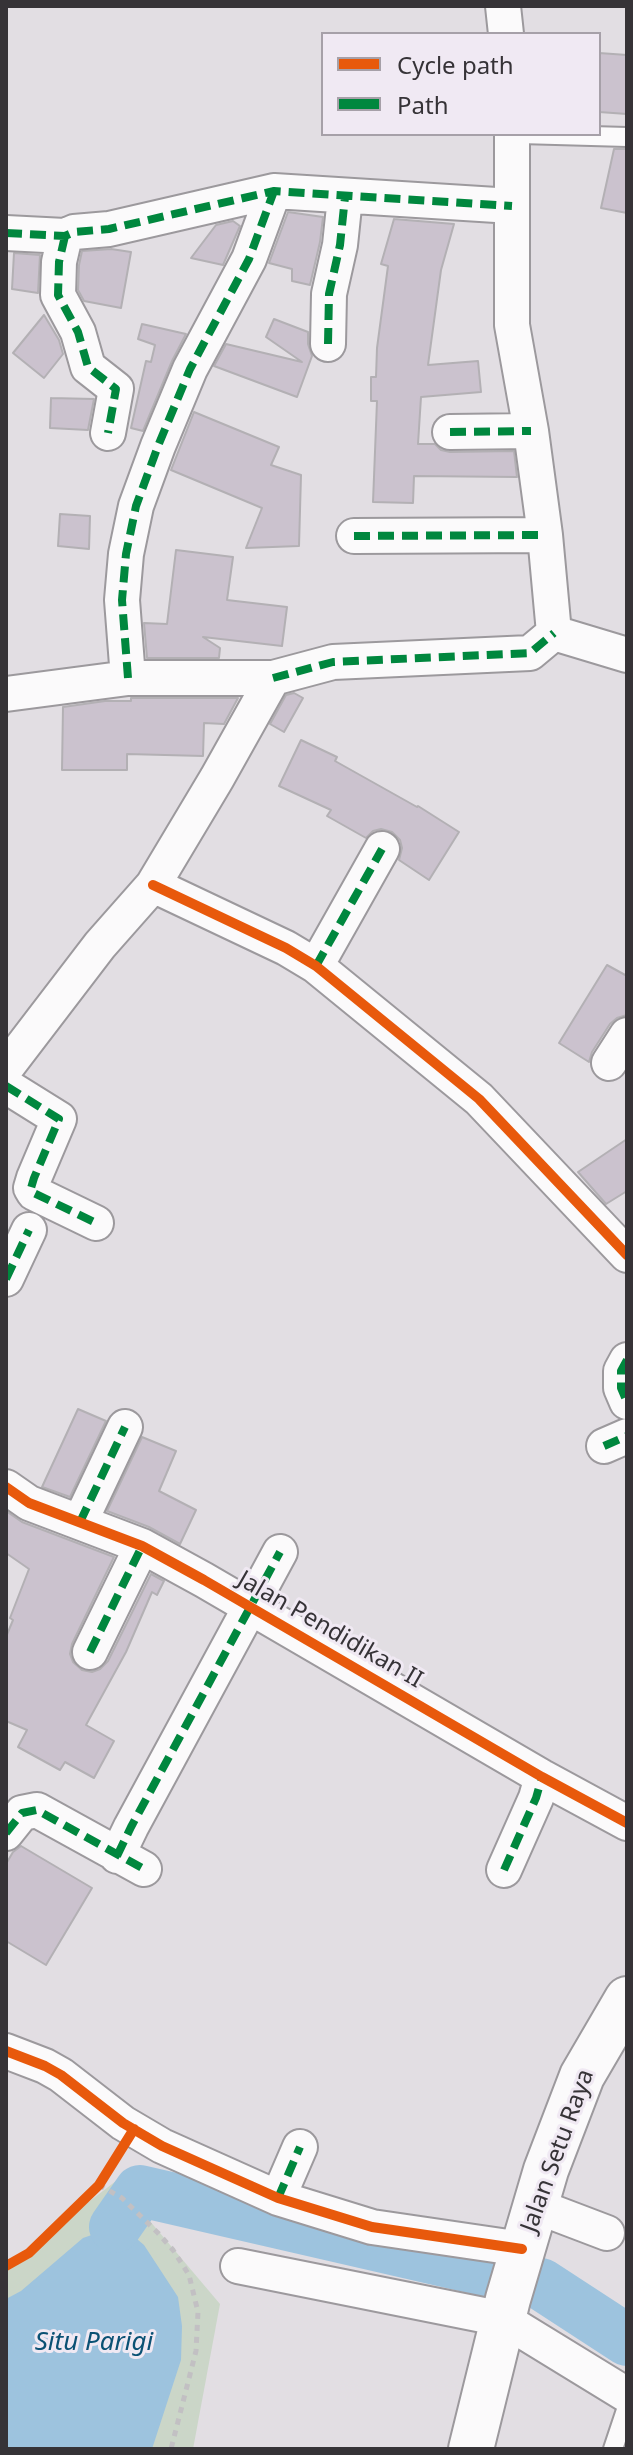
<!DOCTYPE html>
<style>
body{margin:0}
#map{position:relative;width:633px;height:2455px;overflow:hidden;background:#e2dee3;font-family:"Noto Sans",sans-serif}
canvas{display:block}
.frame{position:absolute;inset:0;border:8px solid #363337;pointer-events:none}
.legend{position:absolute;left:321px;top:32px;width:280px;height:104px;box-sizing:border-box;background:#f0e9f3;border:2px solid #a6a0a8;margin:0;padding:10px 14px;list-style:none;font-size:24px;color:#363337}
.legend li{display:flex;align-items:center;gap:16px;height:40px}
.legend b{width:40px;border:2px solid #a6a0a8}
</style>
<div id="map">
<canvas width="633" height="2455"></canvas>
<div class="frame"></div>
<ul class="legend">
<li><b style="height:10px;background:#e8590c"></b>Cycle path</li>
<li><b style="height:10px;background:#00873e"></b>Path</li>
</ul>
</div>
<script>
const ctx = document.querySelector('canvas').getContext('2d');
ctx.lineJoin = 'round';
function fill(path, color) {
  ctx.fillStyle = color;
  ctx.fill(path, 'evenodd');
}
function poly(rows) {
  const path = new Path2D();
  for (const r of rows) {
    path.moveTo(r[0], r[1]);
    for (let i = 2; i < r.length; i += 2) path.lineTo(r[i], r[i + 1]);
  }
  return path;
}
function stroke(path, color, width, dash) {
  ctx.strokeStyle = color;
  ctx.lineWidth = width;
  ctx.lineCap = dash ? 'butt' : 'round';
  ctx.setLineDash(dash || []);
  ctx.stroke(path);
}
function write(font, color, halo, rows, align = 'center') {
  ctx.font = font + ' "Noto Sans",sans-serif';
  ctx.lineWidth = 6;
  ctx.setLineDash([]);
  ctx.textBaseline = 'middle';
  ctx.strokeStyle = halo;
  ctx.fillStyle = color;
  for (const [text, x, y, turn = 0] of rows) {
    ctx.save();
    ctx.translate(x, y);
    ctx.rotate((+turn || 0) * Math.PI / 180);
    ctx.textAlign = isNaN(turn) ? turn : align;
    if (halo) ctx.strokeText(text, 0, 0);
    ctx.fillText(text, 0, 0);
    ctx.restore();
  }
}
fill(poly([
 [116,2181,220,2304,193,2449,6,2449,6,2265]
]), '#cbd6c8');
fill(poly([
 [115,2227,131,2234,144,2245,178,2297,182,2326,181,2360,152,2449,6,2449,6,2299,21,2291,83,2238]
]), '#9dc3de');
stroke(poly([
 [115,2227,140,2191,492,2272],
 [541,2284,627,2340]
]), '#9dc3de', 52);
const building = poly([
 [599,53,627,55,627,114,599,112,599,53],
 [614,149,627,149,627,213,601,208,614,149],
 [288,212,323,217,320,242,310,285,292,281,292,269,269,263,288,212],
 [394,219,454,224,441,270,428,365,478,361,481,392,421,397,418,444,435,444,441,450,450,452,514,451,517,477,414,476,413,503,373,502,377,401,371,401,371,377,376,377,377,348,388,266,381,264,394,219],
 [233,221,240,226,223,265,191,258,216,225,233,221],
 [111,249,131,252,121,308,84,301,78,290,79,265,82,251,111,249],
 [14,253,40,255,38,293,12,289,14,253],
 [44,315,59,340,63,354,44,378,13,353,44,315],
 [274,319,308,332,308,344,312,356,297,397,214,366,226,344,302,362,266,337,274,319],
 [142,324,186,334,172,361,143,431,131,428,146,361,151,362,155,345,138,339,142,324],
 [51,398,94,399,88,430,50,428,51,398],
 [194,412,279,447,271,465,301,475,299,546,246,548,262,508,171,470,194,412],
 [60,514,90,516,89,549,58,546,60,514],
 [176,550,233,557,227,600,287,607,282,646,203,637,220,648,219,658,147,658,144,623,167,624,176,550],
 [294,693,303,698,284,732,270,724,286,695,294,693],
 [131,698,238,698,224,724,204,723,203,756,127,754,127,770,62,770,63,707,105,701,131,701,131,698],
 [301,740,337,757,335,761,417,807,418,806,459,832,429,880,399,860,402,848,400,840,392,832,381,829,373,831,366,838,327,816,331,810,279,786,301,740],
 [607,965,627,976,627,1015,617,1018,610,1024,592,1052,589,1062,559,1043,607,965],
 [627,1139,627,1191,606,1204,578,1172,627,1139],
 [78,1409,106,1421,70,1497,42,1487,78,1409],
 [142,1437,176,1451,159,1491,196,1510,180,1544,149,1527,107,1511,142,1437],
 [6,1511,22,1522,114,1557,72,1644,70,1654,73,1662,82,1670,92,1672,100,1669,108,1661,151,1574,164,1581,157,1595,152,1592,126,1652,86,1725,114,1741,94,1778,65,1762,60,1770,18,1747,27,1730,6,1721,6,1637,13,1620,10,1618,29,1569,6,1553,6,1511],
 [21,1846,92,1888,46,1965,6,1941,6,1864,13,1852,21,1846]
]);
fill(building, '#cbc2ce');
stroke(building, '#b3b0b4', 2);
const lane = poly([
 [520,134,627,137],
 [613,2449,627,2407]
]);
const street = poly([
 [503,6,506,34],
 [512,134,512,325,531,431,545,535,554,633],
 [6,233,65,236,74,232,109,229,274,191,512,206],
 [65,236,59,262,58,295,78,332,88,367,116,389,108,433],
 [328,344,329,294,340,245,345,197],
 [450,432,531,431],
 [354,536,545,535],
 [554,633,627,655],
 [128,678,122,600,126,554,136,506,158,446,190,369,249,259,274,191],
 [6,694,128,678,273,678,333,662,530,653,554,633],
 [153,885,286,948,316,966,479,1099,627,1255],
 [316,966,382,849],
 [609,1063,627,1035],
 [6,1068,100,945,153,885,217,778,273,678],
 [6,1086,59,1119,34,1178,31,1188,34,1193,96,1223],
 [6,1279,29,1230],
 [627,1360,621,1371,621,1388,627,1402],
 [604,1446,627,1436],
 [6,1487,29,1503,142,1546,204,1580,542,1777,627,1823],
 [80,1522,125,1427],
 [90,1652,142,1546],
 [6,1833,22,1813,37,1810,144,1869],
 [117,1856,131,1827,280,1552],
 [504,1870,536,1798,542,1777],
 [6,2051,45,2066,61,2075,123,2123,162,2146,278,2198,372,2227,522,2249],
 [278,2198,300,2147],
 [536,2206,607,2233],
 [238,2266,503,2319,627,2395]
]);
const secondary = poly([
 [471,2449,508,2299,546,2170,582,2076,627,1999]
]);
stroke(lane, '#9c999d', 22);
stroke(street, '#9c999d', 38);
stroke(secondary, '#9c999d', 48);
stroke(poly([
 [99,2185,122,2198,158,2233,173,2250,189,2275,198,2312,196,2351,171,2449],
 [6,2266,29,2253,61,2224,99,2185,118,2155]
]), '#c2c0c3', 5, [6, 6]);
stroke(lane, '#fbfafb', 18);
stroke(street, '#fbfafb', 34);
stroke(secondary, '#fbfafb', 44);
stroke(poly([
 [6,233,65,236,74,232,109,229,274,191,512,206],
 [65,236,59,262,58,295,78,332,88,367,116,389,108,433],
 [328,344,329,294,340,245,345,197],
 [450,432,531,431],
 [354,536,545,535],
 [128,678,122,600,126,554,136,506,158,446,190,369,249,259,274,191],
 [273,678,333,662,530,653,554,633],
 [316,966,382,849],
 [6,1086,59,1119,34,1178,31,1188,34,1193,96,1223],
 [6,1279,29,1230],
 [627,1360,621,1371,621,1388,627,1402],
 [604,1446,627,1436],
 [80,1522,125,1427],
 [90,1652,142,1546],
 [6,1833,22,1813,37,1810,144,1869],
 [117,1856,131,1827,280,1552],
 [504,1870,536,1798,542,1777],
 [278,2198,300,2147]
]), '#00873e', 8, [16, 8]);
stroke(poly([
 [153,885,286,948,316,966,479,1099,627,1255],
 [6,1487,29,1503,142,1546,204,1580,542,1777,627,1823],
 [6,2051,45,2066,61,2075,123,2123,162,2146,278,2198,372,2227,522,2249],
 [6,2266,29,2253,99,2185,134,2129]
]), '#e8590c', 10);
write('24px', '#363337', '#f0e9f3', [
 ["Jalan Pendidikan II",330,1630,30],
 ["Jalan Setu Raya",558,2151,-70]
]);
write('italic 26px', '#0a5174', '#f0e9f3', [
 ["Situ Parigi",94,2343]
]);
</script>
